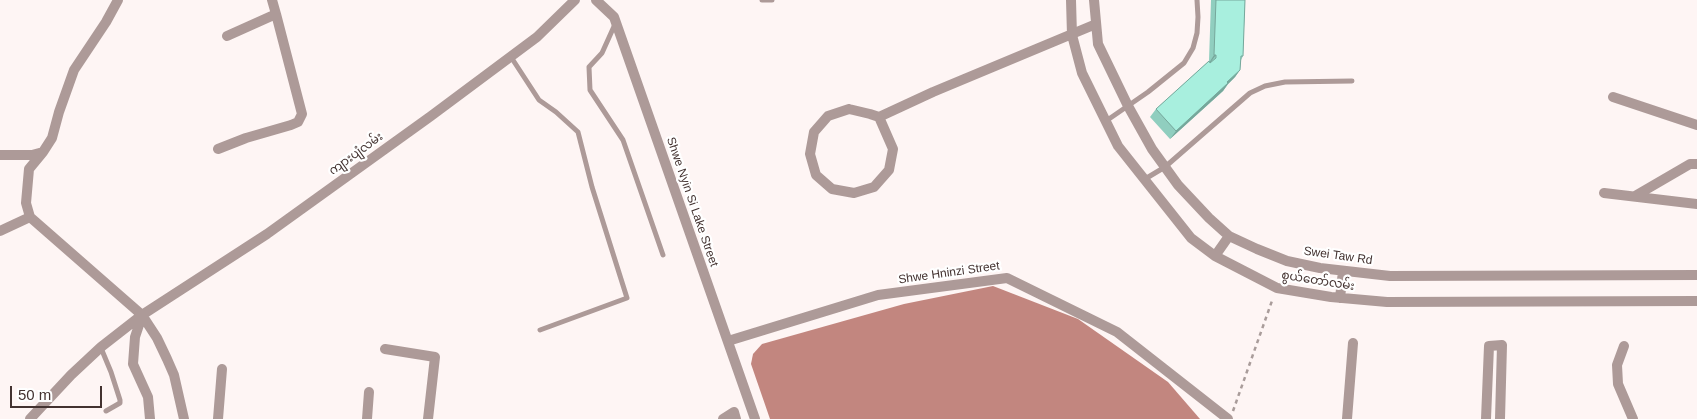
<!DOCTYPE html>
<meta charset="utf-8">
<style>
body{margin:0}
#map{position:relative;width:1697px;height:419px;overflow:hidden;background:#fef5f4;font-family:Helvetica,sans-serif}
canvas{display:block}
.scale{position:absolute;left:10px;top:386px;width:92px;height:22px;box-sizing:border-box;border:2px solid #433230;border-top:0;padding-left:6px;font-size:15px;line-height:18px;white-space:nowrap;color:#433230;-webkit-text-stroke:4px #fff;paint-order:stroke}
</style>
<div id="map">
<canvas width="1697" height="419"></canvas>
<div class="scale">50 m</div>
</div>
<script>
const ctx = document.querySelector('canvas').getContext('2d');
ctx.lineJoin = 'round';
function fill(path, color) {
  ctx.fillStyle = color;
  ctx.fill(path, 'evenodd');
}
function poly(rows) {
  const path = new Path2D();
  for (const r of rows) {
    path.moveTo(r[0], r[1]);
    for (let i = 2; i < r.length; i += 2) path.lineTo(r[i], r[i + 1]);
  }
  return path;
}
function stroke(path, color, width, dash) {
  ctx.strokeStyle = color;
  ctx.lineWidth = width;
  ctx.lineCap = dash ? 'butt' : 'round';
  ctx.setLineDash(dash || []);
  ctx.stroke(path);
}
function write(font, color, halo, rows, align = 'center') {
  ctx.font = font + ' Helvetica,"Noto Sans Myanmar",sans-serif';
  ctx.lineWidth = 4.5;
  ctx.setLineDash([]);
  ctx.textBaseline = 'middle';
  ctx.strokeStyle = halo;
  ctx.fillStyle = color;
  for (const [text, x, y, turn = 0] of rows) {
    ctx.save();
    ctx.translate(x, y);
    ctx.rotate((+turn || 0) * Math.PI / 180);
    ctx.textAlign = isNaN(turn) ? turn : align;
    if (halo) ctx.strokeText(text, 0, 0);
    ctx.fillText(text, 0, 0);
    ctx.restore();
  }
}
fill(poly([
 [993,286,1078,319,1168,382,1200,419,770,419,751,364,753,354,762,344,904,304]
]), '#c2867f');
stroke(poly([
 [1233,411,1273,298]
]), '#a99c9a', 2.5, [4, 4]);
stroke(poly([
 [762,0,772,0],
 [616,22,602,53,589,67,590,90,623,140,663,255],
 [511,57,539,100,556,112,578,132,592,187,627,298,540,330],
 [1106,121,1148,92,1184,63,1193,48,1197,33,1198,17,1197,0],
 [1145,179,1165,167,1250,93,1265,86,1285,82,1352,81],
 [101,348,111,372,120,400,120,403,106,411]
]), '#ad9a98', 5);
stroke(poly([
 [596,0,614,17,755,419],
 [1071,0,1072,35,1082,73,1118,146,1191,238,1215,256,1277,288,1331,297,1387,302,1697,301],
 [1094,0,1098,44,1128,106,1152,149,1178,185,1209,218,1229,236,1257,249,1287,261,1320,268,1390,276,1697,275],
 [227,36,276,14,272,0],
 [1613,97,1697,125],
 [849,109,870,114,879,117,893,149,889,170,874,187,854,193,832,189,816,175,810,154,814,132,828,116,849,109],
 [879,117,933,92,1096,24],
 [218,149,246,138,291,125,298,122,302,114,276,14],
 [43,152,29,169,26,203,30,217,142,315,157,338,167,359,174,375,184,419],
 [0,155,32,155,43,152,52,138,59,112,74,70,106,22,118,0],
 [1604,193,1697,204],
 [1635,196,1690,164,1697,164],
 [0,231,30,217],
 [1215,256,1229,236],
 [1340,298,1343,271],
 [142,316,135,337,133,364,148,397,150,419],
 [728,341,878,295,1007,278,1117,332,1228,419],
 [1624,346,1617,365,1618,384,1633,419],
 [385,349,435,357,428,419],
 [30,419,71,375,101,347,142,315,267,234,431,116,537,37,575,0],
 [218,419,222,369],
 [367,419,369,392],
 [723,419,734,412,736,419],
 [1347,419,1353,343],
 [1486,419,1489,346,1502,345,1500,419]
]), '#ad9a98', 10);
fill(poly([
 [1211,0,1245,0,1243,56,1241,60,1240,70,1235,77,1228,84,1223,91,1170,139,1150,117,1156,109,1209,61]
]), '#90cebf');
fill(poly([
 [1214,55,1216,55,1210,63,1209,63],
 [1240,70,1235,77,1228,84,1223,91,1170,139,1176,131]
]), '#76a79b');
const building = poly([
 [1216,0,1245,0,1243,56,1241,56,1240,70,1227,82,1228,83,1176,131,1156,109,1209,61,1210,63,1216,58,1216,55,1214,55,1216,0]
]);
fill(building, '#a8efde');
stroke(building, '#76a79b', 1);
write('12px', '#433230', '#fff', [
 ["ကျားပျံလမ်း",356,154,-36],
 ["Shwe Nyin Si Lake Street",692,202,71],
 ["Swei Taw Rd",1338,256,8],
 ["Shwe Hninzi Street",949,273,-8],
 ["စွယ်တော်လမ်း",1318,281,9]
]);
</script>
